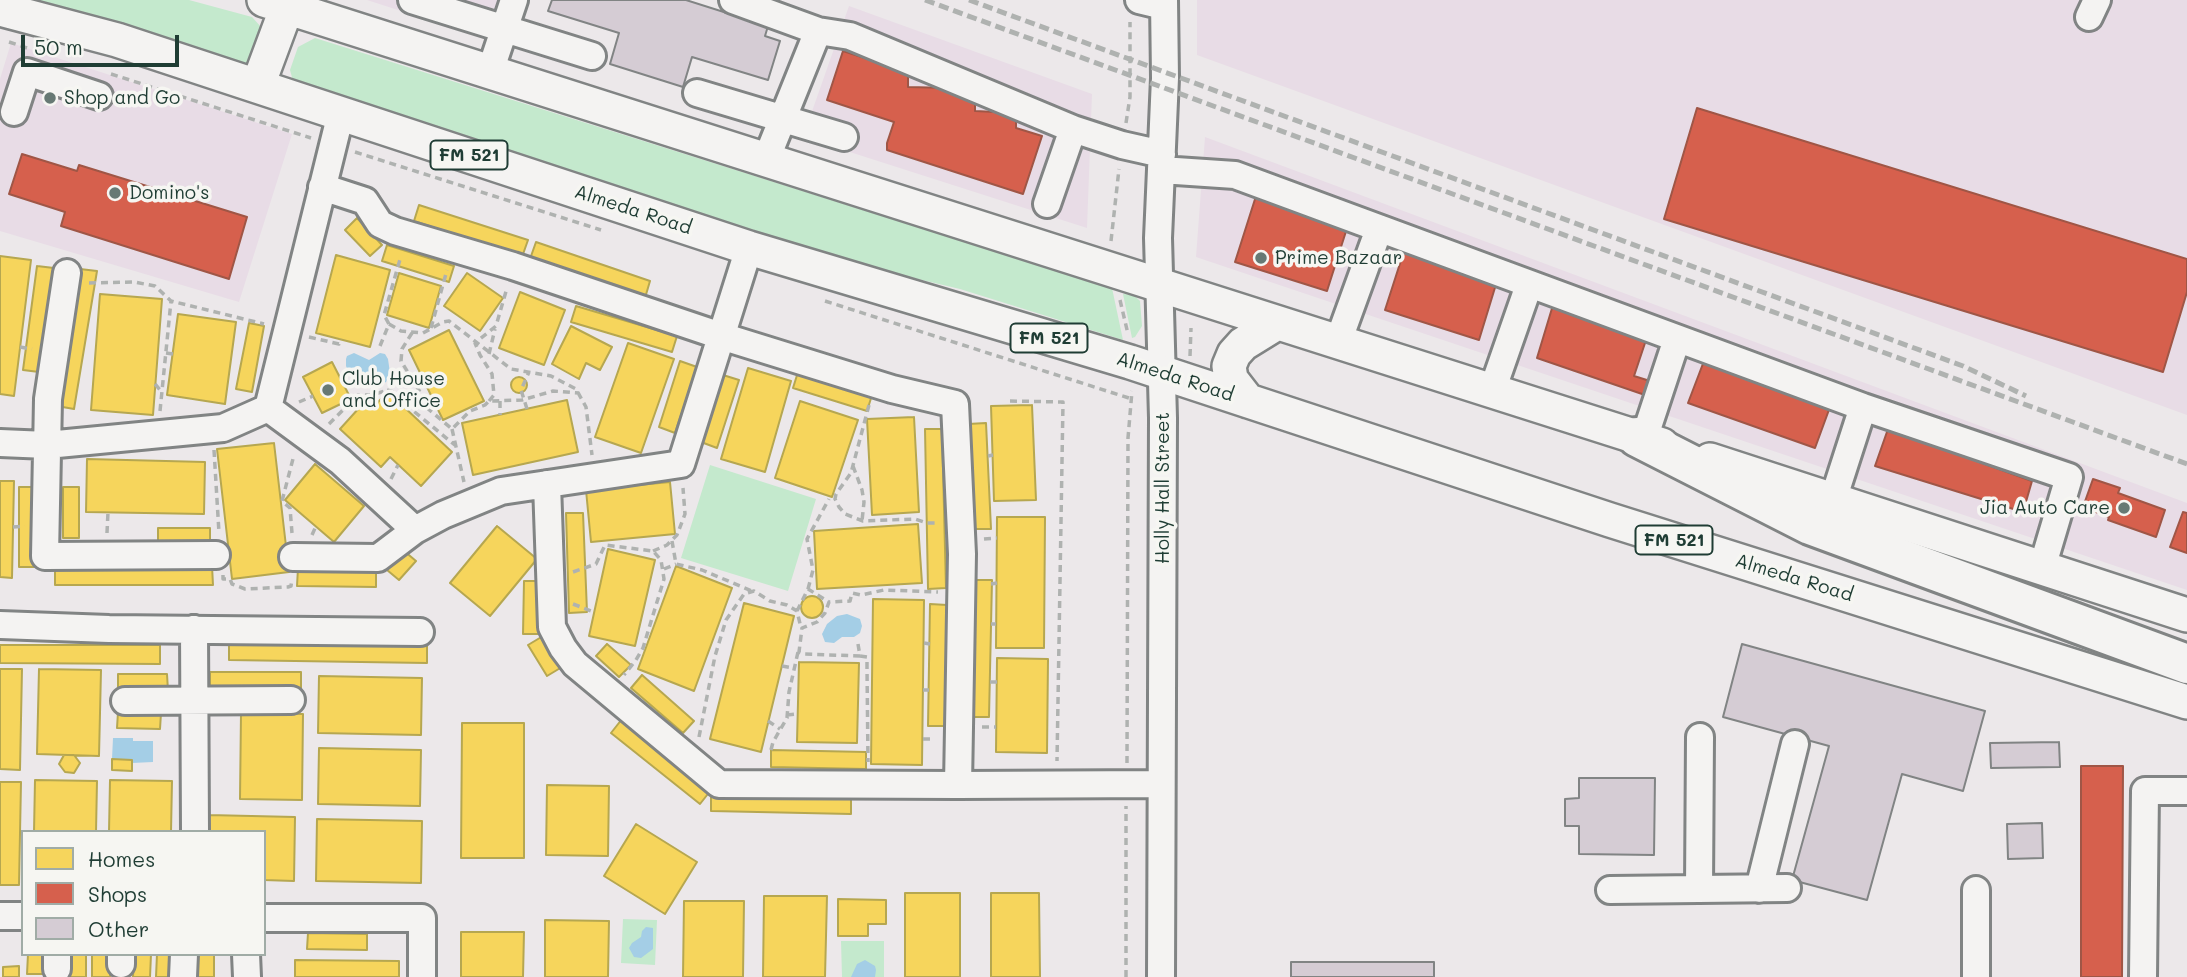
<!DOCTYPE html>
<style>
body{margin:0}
#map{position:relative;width:2187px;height:977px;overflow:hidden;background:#ece8ea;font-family:Mali,sans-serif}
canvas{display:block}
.legend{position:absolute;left:21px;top:830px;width:245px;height:126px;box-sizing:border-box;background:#f6f6f2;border:2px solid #a0aca6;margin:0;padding:9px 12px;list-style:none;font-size:21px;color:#1f3d34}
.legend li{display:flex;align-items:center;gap:14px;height:35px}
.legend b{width:35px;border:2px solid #a0aca6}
.scale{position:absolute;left:21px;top:35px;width:158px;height:32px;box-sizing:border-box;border:4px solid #1f3d34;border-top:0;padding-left:9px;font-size:21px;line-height:24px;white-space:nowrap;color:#1f3d34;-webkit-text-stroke:5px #f6f6f2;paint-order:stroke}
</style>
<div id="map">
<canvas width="2187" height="977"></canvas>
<ul class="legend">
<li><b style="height:19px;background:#f6d55c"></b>Homes</li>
<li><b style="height:19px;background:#d6604d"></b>Shops</li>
<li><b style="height:19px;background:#d5ccd4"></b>Other</li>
</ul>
<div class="scale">50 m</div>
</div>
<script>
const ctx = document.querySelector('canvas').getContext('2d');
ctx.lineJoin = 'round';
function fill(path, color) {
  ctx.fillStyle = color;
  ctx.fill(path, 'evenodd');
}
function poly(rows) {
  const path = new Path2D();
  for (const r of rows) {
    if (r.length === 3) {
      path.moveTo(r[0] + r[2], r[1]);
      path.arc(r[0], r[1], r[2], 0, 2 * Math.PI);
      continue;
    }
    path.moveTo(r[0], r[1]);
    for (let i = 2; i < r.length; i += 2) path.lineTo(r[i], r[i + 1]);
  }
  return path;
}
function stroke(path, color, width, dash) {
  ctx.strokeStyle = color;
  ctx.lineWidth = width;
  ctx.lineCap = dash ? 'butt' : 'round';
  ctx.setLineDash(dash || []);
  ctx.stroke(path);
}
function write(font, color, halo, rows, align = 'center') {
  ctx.font = font + ' Mali,sans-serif';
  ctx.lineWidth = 7;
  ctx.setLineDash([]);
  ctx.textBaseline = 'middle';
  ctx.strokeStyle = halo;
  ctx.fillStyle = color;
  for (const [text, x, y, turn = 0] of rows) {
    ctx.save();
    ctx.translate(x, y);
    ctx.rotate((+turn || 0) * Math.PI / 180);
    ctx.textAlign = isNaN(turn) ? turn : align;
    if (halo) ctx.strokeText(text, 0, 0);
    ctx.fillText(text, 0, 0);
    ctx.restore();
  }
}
fill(poly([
 [367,0,501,0,488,39],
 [1197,0,2187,0,2187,415,1197,55],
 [849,6,1092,94,1087,228,803,137],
 [11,43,292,134,239,302,0,231,0,79],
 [1205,137,2187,503,2187,590,1196,257]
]), '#e8dce6');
fill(poly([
 [25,0,189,0,252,17,262,28,249,62,230,69],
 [315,38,1112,288,1123,340,960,289,888,272,849,265,293,81,290,70,298,47],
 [1123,294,1134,295,1140,301,1142,326,1135,337,1132,338],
 [710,465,816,499,788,591,681,558],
 [623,919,657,920,655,965,621,963],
 [841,941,884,941,884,977,842,977]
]), '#c4e9cd');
fill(poly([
 [354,353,369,360,380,353,385,354,388,359,390,373,386,382,377,386,365,376,358,374,353,376,349,373,346,366,346,359,347,356],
 [847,614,860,619,862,626,860,633,854,637,842,637,834,643,825,642,822,634,827,624,837,616],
 [113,738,133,738,133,741,153,741,153,762,132,763,132,760,112,759],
 [646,927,653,928,653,949,641,958,634,957,629,948,632,943,641,937,642,931],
 [865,960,875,966,876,970,875,977,851,977,857,964]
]), '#a4cee6');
const homes = poly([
 [419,205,528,240,522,257,414,221,419,205],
 [357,218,382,245,370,256,345,230,357,218],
 [536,242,650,281,645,298,530,259,536,242],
 [387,245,454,266,449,282,382,261,387,245],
 [336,255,390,270,370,347,316,333,336,255],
 [0,256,31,260,14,396,0,394,0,256],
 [37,266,54,268,39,372,23,370,37,266],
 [80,269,97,271,74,409,57,406,80,269],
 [399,273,441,286,429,328,387,315,399,273],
 [467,273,503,298,480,331,444,306,467,273],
 [520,292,565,310,544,365,499,348,520,292],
 [100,294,162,299,153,415,91,410,100,294],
 [576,306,677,336,672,352,571,322,576,306],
 [178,314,236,322,225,404,167,395,178,314],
 [249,323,264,326,252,392,236,389,249,323],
 [571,326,612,347,600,370,586,363,579,379,552,364,571,326],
 [449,330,484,401,443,420,409,350,449,330],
 [628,343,674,359,641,453,595,437,628,343],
 [680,361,697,367,675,433,659,427,680,361],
 [332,362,351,399,322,413,303,377,332,362],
 [748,368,791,381,765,472,721,459,748,368],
 [798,372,872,395,867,411,793,388,798,372],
 [723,375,739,380,717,448,701,442,723,375],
 [519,385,8],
 [388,392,452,452,421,486,390,457,381,467,340,429,369,397,376,404,388,392],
 [567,400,578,452,473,475,462,423,567,400],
 [800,401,858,420,832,497,775,478,800,401],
 [1032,405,1036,500,994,501,991,406,1032,405],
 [914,417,919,512,872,515,867,419,914,417],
 [986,423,991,529,972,529,968,424,986,423],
 [925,429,942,429,946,588,928,589,925,429],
 [274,443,289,572,232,579,217,449,274,443],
 [87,459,205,462,204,514,86,512,87,459],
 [315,464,364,506,334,542,285,500,315,464],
 [0,481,14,481,12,578,0,577,0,481],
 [670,482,675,534,591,542,586,490,670,482],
 [19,487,38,487,38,567,19,567,19,487],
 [63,487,79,487,79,538,63,538,63,487],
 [566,513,583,513,587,612,569,613,566,513],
 [997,517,1045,517,1044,648,996,648,997,517],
 [918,524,922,583,817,589,814,531,918,524],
 [497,526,537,559,490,616,450,583,497,526],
 [158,528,210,528,210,544,158,544,158,528],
 [608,549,655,560,635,646,589,636,608,549],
 [403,550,416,561,399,580,387,570,403,550],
 [212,566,213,585,55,585,55,567,212,566],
 [676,566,732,588,694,691,638,669,676,566],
 [298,568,376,569,376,587,297,586,298,568],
 [973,580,992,580,989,717,972,717,973,580],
 [524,581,541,581,540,634,523,634,524,581],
 [812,607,11],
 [873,599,924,600,922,765,871,764,873,599],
 [744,603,794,616,761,752,710,739,744,603],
 [930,604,947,605,946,726,928,726,930,604],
 [543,636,562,667,547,676,528,645,543,636],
 [229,643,427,646,427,663,229,660,229,643],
 [607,644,631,665,619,677,596,656,607,644],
 [0,645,160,645,160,664,0,663,0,645],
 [997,658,1048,659,1047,753,996,752,997,658],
 [799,662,859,663,857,743,797,742,799,662],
 [0,669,22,669,20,770,0,769,0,669],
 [39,669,101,670,99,756,37,754,39,669],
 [210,672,301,672,301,691,210,691,210,672],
 [118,674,167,674,168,691,118,692,118,674],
 [642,675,694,721,683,733,631,688,642,675],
 [319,676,422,678,421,735,318,733,319,676],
 [118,712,161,713,160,729,117,728,118,712],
 [241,713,303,714,302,800,240,799,241,713],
 [622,719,711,790,700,804,611,733,622,719],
 [462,723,524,723,524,858,461,858,462,723],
 [319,748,421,750,420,806,318,804,319,748],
 [771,750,866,752,866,769,771,767,771,750],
 [64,755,74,755,80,763,74,773,65,772,59,764,64,755],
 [112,759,132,760,132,771,112,770,112,759],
 [35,780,97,781,96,832,34,832,35,780],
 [110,780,172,781,171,832,109,832,110,780],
 [0,782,21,782,19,885,0,885,0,782],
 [547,785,609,786,608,856,546,855,547,785],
 [711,793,851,796,851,814,711,811,711,793],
 [208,815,295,817,294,881,264,880,264,832,207,832,208,815],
 [317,819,422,821,421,883,316,881,317,819],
 [636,824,697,862,665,914,604,876,636,824],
 [905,893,960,893,960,977,905,977,905,893],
 [991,893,1039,893,1040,977,991,977,991,893],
 [764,896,827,896,825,977,763,977,764,896],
 [838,899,886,900,886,924,868,924,868,936,838,936,838,899],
 [684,901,744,901,743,977,683,977,684,901],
 [545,920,609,921,608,977,545,977,545,920],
 [461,932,524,932,523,977,461,977,461,932],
 [308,933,367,934,367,950,307,949,308,933],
 [28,954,46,954,46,974,27,974,28,954],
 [66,954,86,954,86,977,66,977,66,954],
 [92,954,111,954,110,977,92,977,92,954],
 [134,954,151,954,150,977,133,977,134,954],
 [157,954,175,954,175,977,156,977,157,954],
 [196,954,214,954,214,977,196,977,196,954],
 [295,960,399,961,399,977,295,977,295,960],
 [19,966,19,977,3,977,3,967,19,966]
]);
fill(homes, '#f6d55c');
stroke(homes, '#b6a750', 2);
const shops = poly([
 [843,51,908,72,908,87,950,88,975,97,975,111,1016,113,1016,128,1042,136,1023,194,887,150,887,143,894,122,827,100,843,51],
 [1697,108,2187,259,2187,292,2163,372,1664,219,1697,108],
 [22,154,77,171,79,165,247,217,229,279,61,226,65,212,9,194,22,154],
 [1256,196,1348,225,1327,291,1235,262,1256,196],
 [1404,251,1497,281,1479,340,1385,310,1404,251],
 [1553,305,1647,337,1634,376,1650,381,1645,395,1537,358,1553,305],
 [1704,361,1830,407,1815,448,1688,403,1704,361],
 [1888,429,2032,481,2023,512,1875,466,1888,429],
 [2093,479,2120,488,2118,493,2165,510,2156,537,2108,520,2109,517,2083,507,2093,479],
 [2183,512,2187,513,2187,553,2170,547,2183,512],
 [2081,766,2123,766,2122,977,2081,977,2081,766]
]);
fill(shops, '#d6604d');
stroke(shops, '#9f5646', 2);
const building = poly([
 [552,0,686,0,768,26,765,36,780,41,768,80,692,57,683,87,610,64,619,33,548,11,552,0],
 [1742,644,1985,711,1963,791,1902,774,1867,900,1792,880,1829,746,1723,717,1742,644],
 [2059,742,2060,767,1991,768,1990,743,2059,742],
 [1579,778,1655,778,1654,855,1579,854,1579,826,1565,826,1565,799,1579,798,1579,778],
 [2042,823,2043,858,2008,859,2007,824,2042,823],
 [1291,962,1434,962,1434,977,1291,977,1291,962]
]);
fill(building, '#d5ccd4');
stroke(building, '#818484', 2);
const minor = poly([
 [412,0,592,56],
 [733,0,818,31],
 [1139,0,1164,6],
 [2089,17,2097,0],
 [490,72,514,0],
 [697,93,844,137],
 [14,112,27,72,99,96],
 [766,160,818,31,850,36,1073,129],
 [1161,170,1235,175,1863,407,2069,477,2042,568],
 [322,187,365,201,380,224,395,231,513,266,721,336,892,389,955,404,962,554,958,785,719,784,575,664,563,648,552,627,547,484],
 [1047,204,1073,129,1122,145,1162,154],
 [67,273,48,399,45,556,216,555],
 [1338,342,1379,229],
 [1492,391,1529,285],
 [268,408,341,113],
 [1644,439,1677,339],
 [0,443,47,445,223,428,268,408,340,461,415,530],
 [1833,500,1863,407],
 [293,557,378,558,415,530,443,515,501,491,681,464,749,248],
 [0,625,109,629,420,632],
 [194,629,195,832],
 [125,701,291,700],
 [958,785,1161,784],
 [1699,889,1700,737],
 [1759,889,1795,744],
 [1610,890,1787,888],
 [0,916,23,916],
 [264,918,422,918,422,977],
 [57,954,57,969],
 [246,954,247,977],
 [121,964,121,954],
 [183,977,184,954],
 [1161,977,1163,418,1158,238,1165,78,1164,0],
 [1976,977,1976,890],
 [2143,977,2145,791,2187,791]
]);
const major = poly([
 [264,0,1662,445],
 [0,9,117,40,749,248,1130,362,1610,520,2187,702],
 [258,85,287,7],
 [1248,401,1231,379,1229,366,1234,354,1243,344,1277,323],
 [1710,460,2187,615]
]);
const highway = poly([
 [1637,437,1810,525,2187,664]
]);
stroke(minor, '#818484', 32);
stroke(major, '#818484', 38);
stroke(highway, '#818484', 44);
stroke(poly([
 [9,42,27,48],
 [111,74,311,138],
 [1126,123,1130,97,1130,22],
 [355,152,601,230],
 [1111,241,1119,169],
 [89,283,134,282,155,286,171,301,264,324],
 [1120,300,1128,334],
 [825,301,1132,399],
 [389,324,401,331,423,333,443,322,449,321,511,369,551,376,576,389,586,407,592,455],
 [431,328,447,270],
 [412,333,402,349,401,361,420,392,426,407,452,429,470,411,485,405,489,401,522,400,553,391,579,393],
 [309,337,339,344,341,339],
 [380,346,389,324,384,315,401,256],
 [20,347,32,349],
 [166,353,173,354],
 [489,354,495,329],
 [1190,356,1191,328],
 [155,384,161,391],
 [387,390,397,393,411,409,456,446],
 [489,401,494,395,492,374,480,355,475,343,496,326,507,288],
 [500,401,500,415],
 [1010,401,1063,402,1057,761],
 [299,402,313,396],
 [869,405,851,473,836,494,835,499,839,507,845,514,863,521,915,519,927,523,936,523],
 [527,409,521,390,529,372],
 [160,411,171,301],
 [329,424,358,395,372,395,388,390],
 [452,429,464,482],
 [214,450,219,533],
 [988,456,993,455],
 [853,466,862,490,864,502,862,521],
 [391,479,398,465],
 [13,527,25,526],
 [107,533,108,512],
 [292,533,290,508,282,501,294,455],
 [312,535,316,526],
 [984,539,997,538],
 [672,541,676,564,702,570,752,591],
 [653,551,667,545,677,535,685,514,683,488],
 [664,569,676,564],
 [573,572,596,564,605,545,653,551,661,560,664,579,643,648,636,660,624,675],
 [223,575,223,579,230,579,232,584,245,589,288,587,291,586,292,579],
 [991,584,997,583],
 [808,589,813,570,807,539,829,499],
 [573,604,594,612],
 [797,611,808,589,829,602],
 [991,624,996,624],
 [924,643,930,644],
 [858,644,860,656,804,654,799,652,802,628,817,622,825,613,829,602,850,601,852,593,861,595,884,590,938,592],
 [860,656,867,657,867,667,868,762],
 [782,666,794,668],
 [990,682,997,682],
 [923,690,929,690],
 [787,715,798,714],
 [768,721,780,729],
 [982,727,996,727],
 [699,737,715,656,726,620,744,594,754,591,770,601,787,605,797,611,801,628],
 [923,739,935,739],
 [771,750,773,742,787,718,789,692,798,652],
 [1127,763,1128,438,1132,391],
 [1126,977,1126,806]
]), '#afb2b0', 3.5, [7, 5]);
stroke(minor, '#f4f3f2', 26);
stroke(major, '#f4f3f2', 33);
stroke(highway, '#f4f3f2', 38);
stroke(poly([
 [925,0,2187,464],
 [969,0,1963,366,2026,396]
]), '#afb2b0', 5, [10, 5]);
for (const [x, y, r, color] of [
 [50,98,7,"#677974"],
 [115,193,7,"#677974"],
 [1261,258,7,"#677974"],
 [328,390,7,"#677974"],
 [2124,508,7,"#677974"]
]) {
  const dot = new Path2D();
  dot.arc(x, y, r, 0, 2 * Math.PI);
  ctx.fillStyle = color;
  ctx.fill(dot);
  stroke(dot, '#f6f6f2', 2.5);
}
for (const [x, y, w] of [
 [469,155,77],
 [1049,338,77],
 [1674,540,77]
]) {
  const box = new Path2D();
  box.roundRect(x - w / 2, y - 14.5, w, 29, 5);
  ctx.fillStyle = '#f6f6f2';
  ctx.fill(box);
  stroke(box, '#1f3d34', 2);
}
write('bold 18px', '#1f3d34', null, [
 ["FM 521",469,155],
 ["FM 521",1049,338],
 ["FM 521",1674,540]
]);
write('19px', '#1f3d34', '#f6f6f2', [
 ["Shop and Go",64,98],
 ["Domino's",129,193],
 ["Prime Bazaar",1275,258],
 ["Club House",342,379],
 ["and Office",342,401],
 ["Jia Auto Care",2110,508,"right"]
], 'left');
write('19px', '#1f3d34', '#f6f6f2', [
 ["Almeda Road",633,210,18],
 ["Almeda Road",1175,377,18],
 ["Holly Hall Street",1163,488,-90],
 ["Almeda Road",1794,578,17]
]);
</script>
